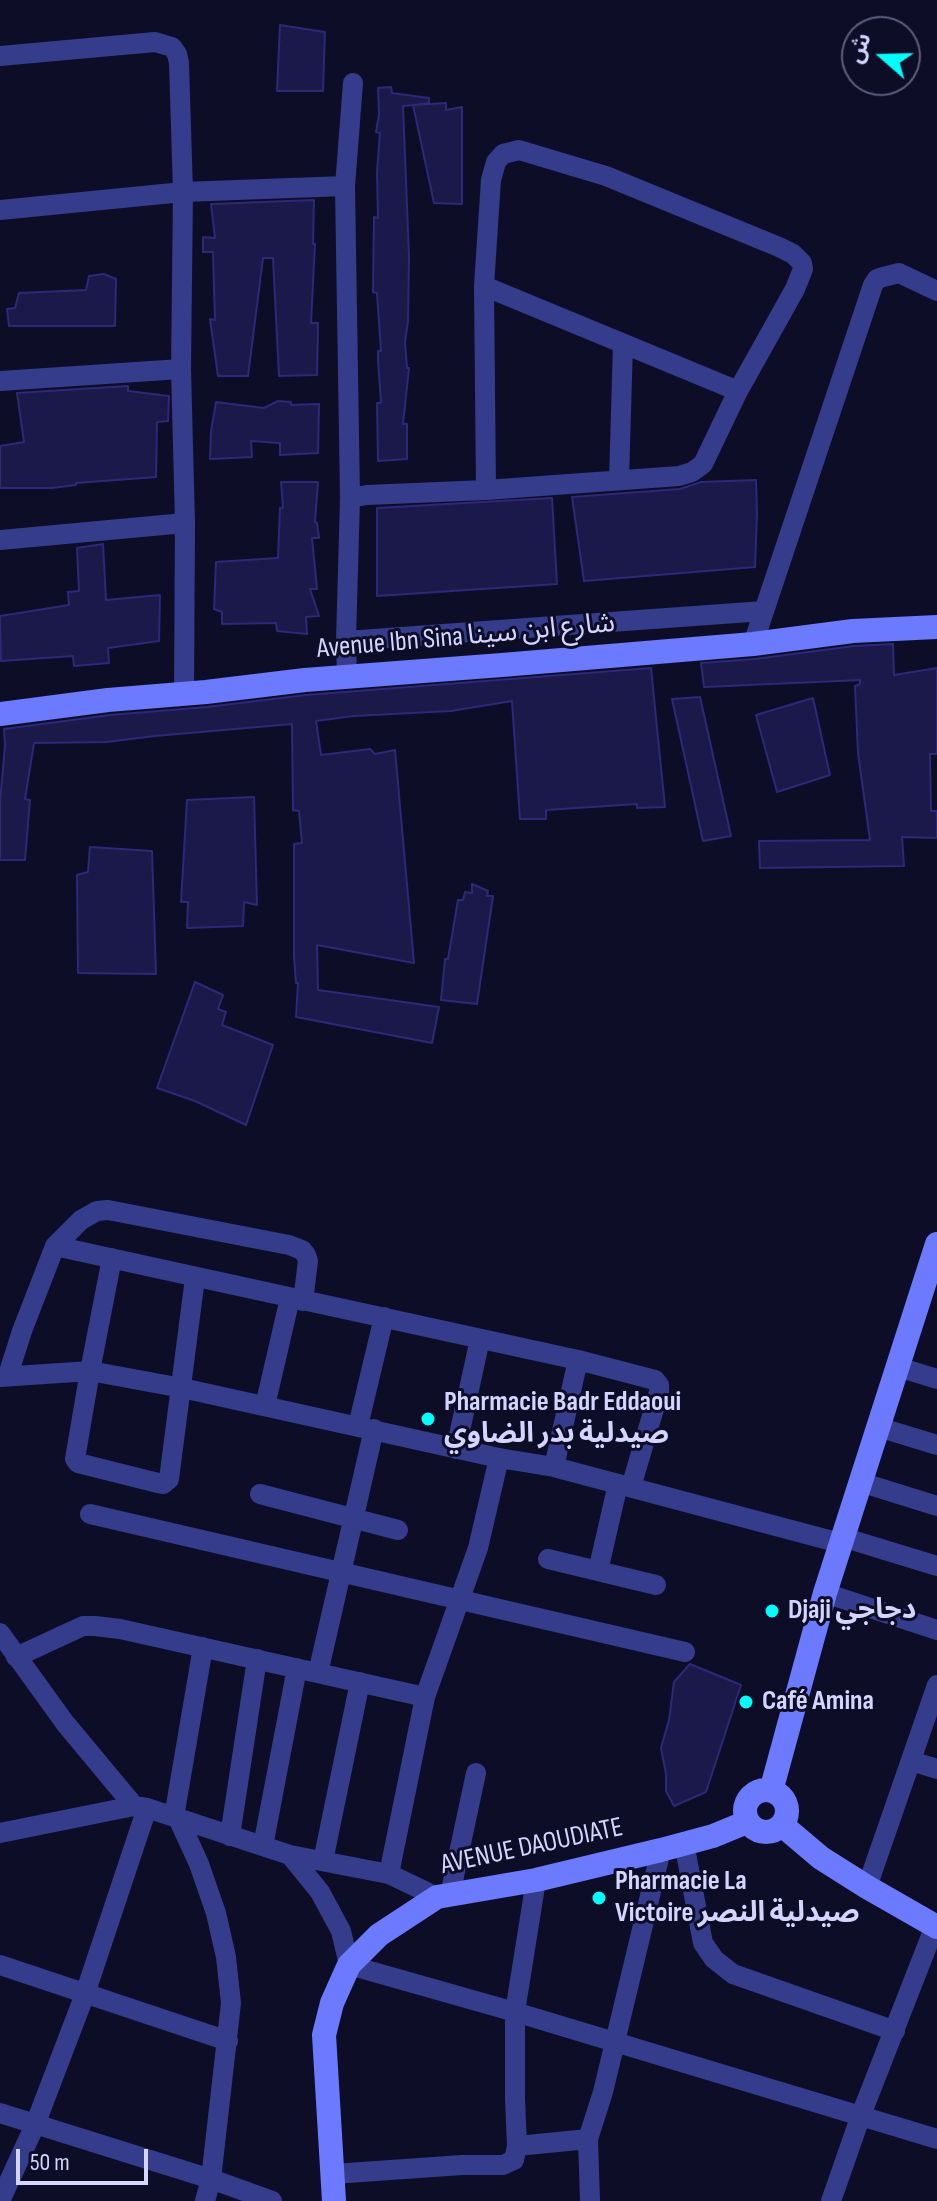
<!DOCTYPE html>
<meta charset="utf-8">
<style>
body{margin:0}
#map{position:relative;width:937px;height:2201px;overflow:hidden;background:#0e0d28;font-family:"Sofia Sans Condensed","Noto Sans Arabic",sans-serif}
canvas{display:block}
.north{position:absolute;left:841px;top:16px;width:80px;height:80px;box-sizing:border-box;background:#0e0d28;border:2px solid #5d5d7e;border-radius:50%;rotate:290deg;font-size:22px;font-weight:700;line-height:32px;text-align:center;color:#d4d4ff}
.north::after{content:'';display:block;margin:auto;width:28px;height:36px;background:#00fff8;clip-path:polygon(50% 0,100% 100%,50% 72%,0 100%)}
.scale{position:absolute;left:16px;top:2149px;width:132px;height:36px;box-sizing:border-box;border:4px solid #d4d4ff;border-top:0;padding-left:10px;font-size:24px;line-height:28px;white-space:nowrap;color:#d4d4ff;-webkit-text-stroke:6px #0e0d28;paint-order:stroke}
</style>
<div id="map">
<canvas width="937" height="2201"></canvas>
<div class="north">ش</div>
<div class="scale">50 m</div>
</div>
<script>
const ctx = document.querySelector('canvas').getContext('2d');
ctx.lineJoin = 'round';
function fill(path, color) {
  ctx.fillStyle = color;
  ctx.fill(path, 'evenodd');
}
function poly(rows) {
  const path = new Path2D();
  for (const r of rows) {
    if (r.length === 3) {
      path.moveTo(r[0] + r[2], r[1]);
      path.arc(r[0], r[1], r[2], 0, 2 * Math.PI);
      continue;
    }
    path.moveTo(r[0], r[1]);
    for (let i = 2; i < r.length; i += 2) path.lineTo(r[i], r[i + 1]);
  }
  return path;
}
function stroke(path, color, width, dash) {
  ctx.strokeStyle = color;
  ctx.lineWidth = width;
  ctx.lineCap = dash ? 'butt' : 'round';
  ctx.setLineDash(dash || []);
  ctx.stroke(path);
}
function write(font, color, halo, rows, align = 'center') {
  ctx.font = font + ' "Sofia Sans Condensed","Noto Sans Arabic",sans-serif';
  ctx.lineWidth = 6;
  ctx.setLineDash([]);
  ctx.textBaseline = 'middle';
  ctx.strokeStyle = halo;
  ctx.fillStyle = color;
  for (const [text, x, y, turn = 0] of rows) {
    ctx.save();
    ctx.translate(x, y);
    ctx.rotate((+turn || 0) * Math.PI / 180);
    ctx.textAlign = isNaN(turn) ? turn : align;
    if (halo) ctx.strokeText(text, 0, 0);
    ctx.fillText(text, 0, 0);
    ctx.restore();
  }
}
const building = poly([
 [280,25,325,32,323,91,277,91,280,25],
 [391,87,392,93,429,98,429,103,414,105,446,103,446,110,462,107,462,204,434,203,413,105,403,106,409,256,408,321,405,342,407,368,409,368,403,424,407,424,407,459,378,461,377,403,381,403,378,360,378,351,381,351,377,293,373,292,374,217,378,218,377,172,380,133,376,132,379,114,378,88,391,87],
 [314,200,313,244,315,244,311,323,318,323,317,375,279,376,273,258,263,258,248,376,218,376,210,319,215,320,213,252,203,252,203,237,215,238,211,204,314,200],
 [104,274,116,279,115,326,9,326,7,309,15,308,19,293,86,290,89,276,104,274],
 [128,386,128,391,169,396,168,421,157,422,156,477,76,483,76,485,52,488,0,488,0,446,24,442,17,393,128,386],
 [278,401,291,402,291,405,319,404,318,453,280,455,280,443,251,441,252,457,210,459,211,431,216,402,264,408,278,401],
 [756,480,757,514,755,567,584,581,572,497,680,489,701,482,756,480],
 [281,482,318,482,315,522,317,523,319,538,312,538,317,589,310,589,319,616,306,617,307,634,277,631,276,623,222,624,222,612,214,609,216,562,278,558,280,508,283,508,281,482],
 [552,498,557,584,377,596,377,508,552,498],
 [103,544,106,600,160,595,159,641,108,648,109,663,74,666,73,656,1,661,0,616,69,605,68,592,79,591,77,548,103,544],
 [893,644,894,675,937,668,937,754,930,754,931,811,937,811,937,838,902,837,904,866,760,868,759,841,870,840,858,753,855,686,860,684,860,680,704,687,701,663,755,659,854,646,893,644],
 [651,668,665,807,637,808,637,804,546,810,546,819,520,819,512,701,451,711,353,716,316,721,321,755,370,749,375,754,395,750,414,963,317,945,318,990,439,1007,432,1043,296,1017,298,983,296,983,294,957,294,844,302,843,299,811,293,810,292,724,155,736,106,742,34,743,25,799,30,800,25,860,0,860,0,802,5,745,4,729,110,715,207,707,306,695,651,668],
 [700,697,731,836,703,841,672,699,700,697],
 [813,698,830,775,777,792,756,715,813,698],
 [254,797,257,905,244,902,243,926,187,928,188,902,181,902,187,800,254,797],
 [90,847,152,851,156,974,78,973,77,875,88,872,90,847],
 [472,884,488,891,487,896,493,896,477,1004,441,1000,445,959,448,959,458,900,463,900,465,892,472,893,472,884],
 [195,982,223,995,218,1009,226,1012,222,1025,273,1045,246,1125,195,1101,157,1088,195,982],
 [690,1664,741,1685,706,1792,674,1806,666,1791,666,1774,661,1748,669,1720,674,1682,690,1664]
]);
fill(building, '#1b184a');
stroke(building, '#2d2878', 2);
stroke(poly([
 [0,56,155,42,172,47,177,54,179,63,183,192,181,369,185,523,184,694],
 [0,210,183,192,345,186],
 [484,286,738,391],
 [0,381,181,369],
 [619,480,623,344],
 [350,498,367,495,486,490,679,476,692,472,703,464,738,391,795,289,803,269,802,263,793,254,779,247,606,176,519,150,503,154,496,162,491,180,484,286,486,490],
 [0,540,185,523],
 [346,641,764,611],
 [753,644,873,285,877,279,883,277,899,273,937,291],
 [347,677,346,641,350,498,345,186,353,83],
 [55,1246,578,1360,655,1380,659,1385,659,1392,631,1487],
 [112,1258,90,1371,75,1459,78,1463,158,1483,163,1484,169,1479,195,1278],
 [898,1367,937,1379],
 [8,1375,22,1331,55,1246,81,1220,97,1211,108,1210,289,1245,302,1250,306,1255,308,1261,303,1301],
 [0,1377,90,1371,182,1388,499,1458,554,1467,840,1543],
 [265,1406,290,1298],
 [358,1426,384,1317],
 [878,1427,937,1445],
 [456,1449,480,1339],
 [554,1467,578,1360],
 [860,1482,937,1506],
 [260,1494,398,1530],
 [90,1514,685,1652],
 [842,1537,937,1566],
 [548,1559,656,1585],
 [598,1571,618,1484],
 [825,1593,937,1630],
 [0,1633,65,1723,134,1806],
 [16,1657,83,1626,95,1626,120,1629,425,1697],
 [318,1673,374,1429],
 [911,1761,937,1769],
 [174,1817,203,1647],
 [178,1818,199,1864,216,1913,226,1957,231,2003,211,2179,205,2201],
 [0,1833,134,1806,147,1808,290,1855,389,1874,437,1897],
 [230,1836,257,1659],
 [684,1843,703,1943,714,1959,733,1974,895,2031],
 [263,1846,297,1668],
 [290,1855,320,1892,341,1931,349,1965,515,2012,937,2139],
 [323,1861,360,1682],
 [389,1874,425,1697,478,1548,499,1458],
 [867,1887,937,1685],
 [450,1895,476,1773],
 [0,1965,228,2041],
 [0,2113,211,2179,272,2201],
 [517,2146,588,2139],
 [333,2174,462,2165,503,2165,514,2160,517,2146,515,2098,515,2012,536,1880],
 [0,2201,35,2125,85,1994,147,1808],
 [590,2201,588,2139,603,2092,661,1850],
 [831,2201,861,2115,935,1926]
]), '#343c8b', 20);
stroke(poly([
 [0,714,108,700,206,692,305,680,502,665,753,644,853,631,937,627],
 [766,1811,21],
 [771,1791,825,1593,937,1244],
 [782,1825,821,1858,867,1887,937,1927],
 [334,2201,324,2035,332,2003,349,1965,379,1935,437,1897,536,1880,661,1850,713,1836,747,1822]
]), '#6b7aff', 24);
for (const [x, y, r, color] of [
 [428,1419,8,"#00fff8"],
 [772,1611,8,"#00fff8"],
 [746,1702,8,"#00fff8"],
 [599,1898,8,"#00fff8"]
]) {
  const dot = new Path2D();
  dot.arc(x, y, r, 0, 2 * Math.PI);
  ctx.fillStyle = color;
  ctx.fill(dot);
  stroke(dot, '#0e0d28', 3);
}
write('28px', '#d4d4ff', '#0e0d28', [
 ["Avenue Ibn Sina شارع ابن سينا",466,637,-5],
 ["AVENUE DAOUDIATE",532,1847,-12]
]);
write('bold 28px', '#d4d4ff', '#0e0d28', [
 ["Pharmacie Badr Eddaoui",444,1403],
 ["صيدلية بدر الضاوي",444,1435],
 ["Djaji دجاجي",788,1611],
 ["Café Amina",762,1702],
 ["Pharmacie La",615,1882],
 ["Victoire صيدلية النصر",615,1914]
], 'left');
</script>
